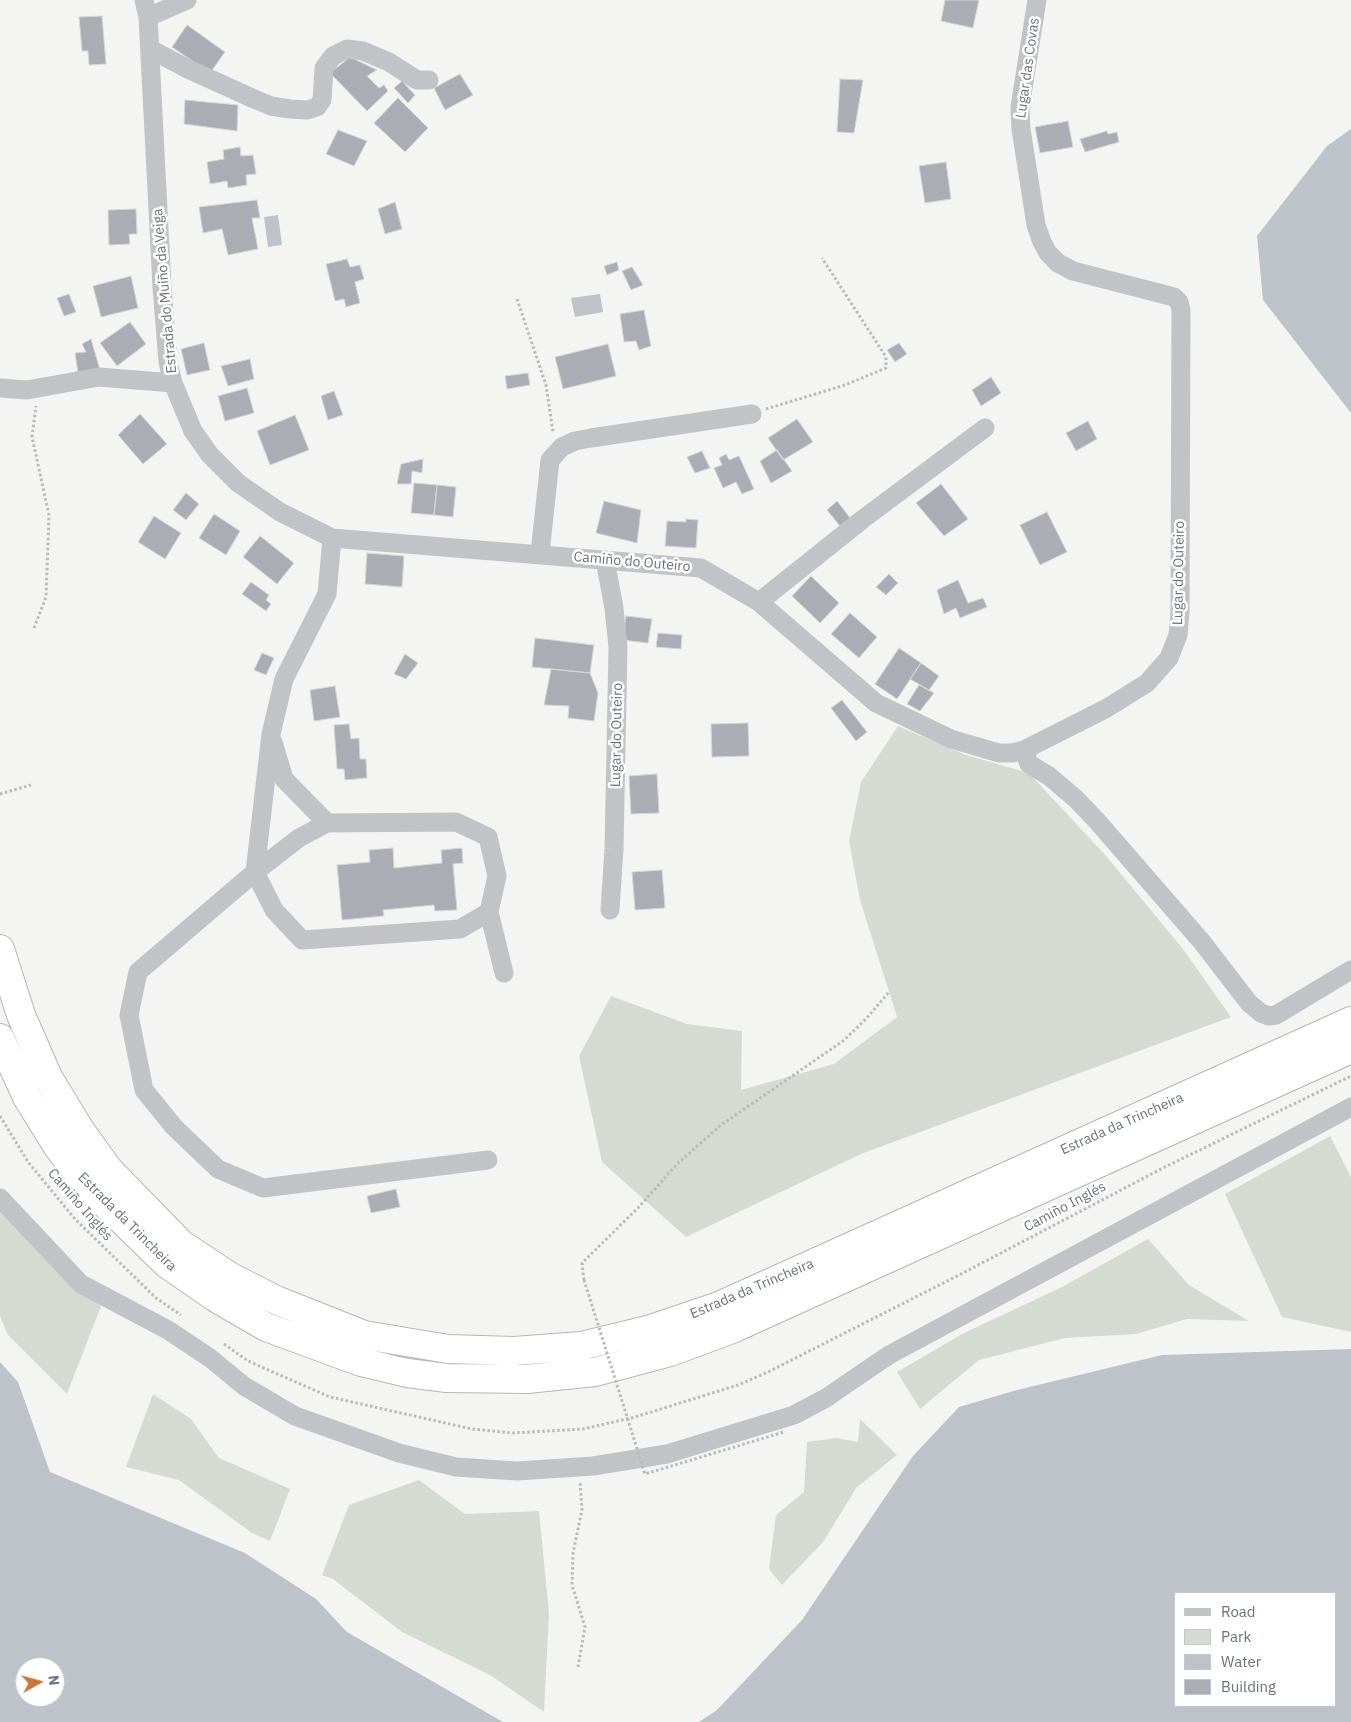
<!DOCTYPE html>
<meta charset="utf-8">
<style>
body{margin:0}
#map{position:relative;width:1351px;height:1722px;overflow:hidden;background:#f4f5f2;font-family:"IBM Plex Sans",sans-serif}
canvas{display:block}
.legend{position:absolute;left:1174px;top:1592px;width:162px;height:115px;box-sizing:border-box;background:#fff;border:1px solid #c3c6cc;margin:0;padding:6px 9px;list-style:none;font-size:15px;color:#68717f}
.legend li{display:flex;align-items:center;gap:10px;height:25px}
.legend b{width:25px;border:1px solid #c3c6cc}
.north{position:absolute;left:15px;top:1657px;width:50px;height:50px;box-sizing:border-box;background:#fff;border:1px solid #c3c6cc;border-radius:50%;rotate:83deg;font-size:14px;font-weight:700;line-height:20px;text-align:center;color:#68717f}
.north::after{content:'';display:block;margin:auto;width:18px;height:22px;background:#cb753b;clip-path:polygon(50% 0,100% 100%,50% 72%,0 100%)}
</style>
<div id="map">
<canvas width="1351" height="1722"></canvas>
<ul class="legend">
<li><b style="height:6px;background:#c1c3c6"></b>Road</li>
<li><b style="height:14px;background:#d5dbd3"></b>Park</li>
<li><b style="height:14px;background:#bdc3c9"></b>Water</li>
<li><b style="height:14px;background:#aaaeb4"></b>Building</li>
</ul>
<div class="north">N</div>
</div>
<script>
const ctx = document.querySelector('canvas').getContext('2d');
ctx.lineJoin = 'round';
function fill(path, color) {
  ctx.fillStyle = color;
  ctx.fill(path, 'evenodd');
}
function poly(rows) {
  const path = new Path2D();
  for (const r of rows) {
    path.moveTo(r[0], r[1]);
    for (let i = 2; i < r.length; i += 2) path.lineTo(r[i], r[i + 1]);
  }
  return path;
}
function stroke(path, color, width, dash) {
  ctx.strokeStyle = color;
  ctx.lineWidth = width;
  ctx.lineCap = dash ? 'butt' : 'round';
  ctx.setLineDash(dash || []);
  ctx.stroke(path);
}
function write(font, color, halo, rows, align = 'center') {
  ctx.font = font + ' "IBM Plex Sans",sans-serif';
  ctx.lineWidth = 5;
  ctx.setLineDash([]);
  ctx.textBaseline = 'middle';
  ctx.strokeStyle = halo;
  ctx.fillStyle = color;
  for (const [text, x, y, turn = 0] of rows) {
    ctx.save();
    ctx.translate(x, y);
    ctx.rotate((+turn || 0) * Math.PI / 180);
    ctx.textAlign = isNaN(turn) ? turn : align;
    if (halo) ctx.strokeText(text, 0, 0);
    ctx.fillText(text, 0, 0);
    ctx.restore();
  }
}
fill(poly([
 [898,726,966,755,1029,773,1107,857,1183,949,1231,1017,861,1154,686,1237,602,1162,579,1056,611,996,687,1024,742,1031,741,1090,834,1064,897,1017,860,900,849,841,861,782],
 [1330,1136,1351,1177,1351,1332,1282,1317,1225,1194],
 [0,1211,103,1301,67,1394,8,1335,0,1316],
 [1148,1239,1189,1285,1249,1321,1187,1319,1136,1334,1065,1338,979,1360,920,1409,897,1372,962,1334,1062,1287],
 [153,1394,191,1419,219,1458,290,1489,270,1541,252,1533,179,1480,126,1467],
 [860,1419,897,1455,856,1488,824,1541,782,1585,769,1569,776,1515,804,1492,807,1442,836,1438,858,1442],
 [419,1480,465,1514,539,1511,549,1613,544,1712,490,1675,402,1632,333,1579,322,1575,349,1505]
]), '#d5dbd3');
fill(poly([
 [1351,129,1351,413,1263,300,1257,236,1327,146],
 [278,215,282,245,268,247,264,217],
 [600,294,603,312,575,317,571,298],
 [1351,1349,1351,1722,699,1722,717,1710,802,1620,913,1456,959,1407,1017,1390,1162,1355],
 [1175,1593,1335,1593,1335,1706,1175,1706],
 [0,1362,18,1382,50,1472,245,1553,316,1599,347,1632,503,1722,0,1722],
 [25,1667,55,1667,55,1697,25,1697]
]), '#bdc3c9');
const building = poly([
 [945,0,979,0,973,28,941,21,945,0],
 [102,16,106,64,89,65,88,51,82,51,79,17,102,16],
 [187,25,225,52,210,73,172,47,187,25],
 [350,57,377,70,367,76,379,88,384,85,388,91,367,111,330,73,350,57],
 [460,74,473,95,445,110,434,88,460,74],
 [840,79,863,80,854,133,837,132,840,79],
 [402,81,415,95,408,103,394,88,402,81],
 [398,98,428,128,405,152,374,123,398,98],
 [185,100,238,105,237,131,184,124,185,100],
 [1068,121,1073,147,1040,153,1035,127,1068,121],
 [338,130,367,141,354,166,326,154,338,130],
 [1107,131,1108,134,1117,132,1119,142,1085,152,1080,139,1107,131],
 [240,147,241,156,253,155,256,174,246,175,247,185,228,188,227,181,210,184,207,162,224,159,223,150,240,147],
 [946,162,951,199,925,203,919,166,946,162],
 [257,200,260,218,252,218,258,249,228,255,222,229,203,233,199,207,257,200],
 [395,202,402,229,385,234,378,209,395,202],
 [136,209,137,234,129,234,130,244,109,245,108,210,136,209],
 [347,259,350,267,360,265,364,279,355,282,360,303,346,307,344,299,335,301,326,264,347,259],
 [617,262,619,270,607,275,604,266,617,262],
 [632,267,643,285,631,290,622,271,632,267],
 [131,276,138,308,101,317,93,286,131,276],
 [69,294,76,312,64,316,57,298,69,294],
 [644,310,651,346,639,350,636,341,624,342,620,314,644,310],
 [130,322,146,344,117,366,100,343,130,322],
 [91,339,100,370,78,373,75,353,86,352,82,344,91,339],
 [204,343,210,370,187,375,181,349,204,343],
 [899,343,907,354,895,362,887,350,899,343],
 [608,344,616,376,563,389,555,357,608,344],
 [250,359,254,379,228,386,221,366,250,359],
 [528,373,530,385,507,389,505,376,528,373],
 [991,377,1001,393,981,406,972,390,991,377],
 [247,388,254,413,225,421,218,396,247,388],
 [334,391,343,415,328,420,321,396,334,391],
 [140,414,167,444,143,464,118,435,140,414],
 [295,415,309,450,270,465,257,431,295,415],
 [797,419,813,442,783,460,768,438,797,419],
 [1088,421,1097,439,1076,451,1066,433,1088,421],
 [777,450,792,471,771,483,760,461,777,450],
 [702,451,710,468,695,473,687,457,702,451],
 [726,454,729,460,739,456,754,489,742,494,736,482,723,488,714,468,722,465,719,458,726,454],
 [423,459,422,473,412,471,411,484,397,484,401,464,423,459],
 [414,483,437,485,434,515,411,513,414,483],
 [941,484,968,519,944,536,916,503,941,484],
 [437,485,456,487,453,517,434,515,437,485],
 [186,493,199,504,186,520,173,510,186,493],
 [604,501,641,510,637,543,596,533,604,501],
 [837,501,851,519,840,526,827,510,837,501],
 [1047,512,1067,552,1040,565,1020,525,1047,512],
 [214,514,240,531,226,555,199,538,214,514],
 [154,516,181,533,165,559,138,542,154,516],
 [686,519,698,520,696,548,665,546,667,521,686,522,686,519],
 [260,536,294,563,277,584,243,557,260,536],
 [367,553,404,556,402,587,365,584,367,553],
 [889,574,898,583,886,595,876,587,889,574],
 [811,576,839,603,820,623,792,596,811,576],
 [958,580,968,603,983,598,987,607,960,618,956,608,944,614,937,590,958,580],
 [251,582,269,595,266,600,271,604,266,611,242,594,251,582],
 [850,613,877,637,859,658,831,634,850,613],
 [626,616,652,619,648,643,623,640,626,616],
 [658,633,682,635,681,649,656,647,658,633],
 [535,638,594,645,590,673,532,667,535,638],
 [899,648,921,663,897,699,875,684,899,648],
 [262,653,274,658,266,675,254,670,262,653],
 [405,654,418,663,406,679,394,674,405,654],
 [921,663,939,676,929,690,910,679,921,663],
 [551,669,590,673,598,693,594,721,568,718,569,706,544,705,551,669],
 [919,685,934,693,920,711,907,704,919,685],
 [335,686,340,717,314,721,310,690,335,686],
 [842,700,867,732,856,741,831,708,842,700],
 [748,723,749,756,712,757,711,724,748,723],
 [349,724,351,739,359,738,360,759,366,759,367,778,345,780,344,769,337,769,334,725,349,724],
 [657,774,659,813,631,814,629,776,657,774],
 [393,848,394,868,442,863,441,850,462,848,463,863,453,864,457,910,435,911,434,905,383,910,384,916,342,920,337,865,370,862,369,850,393,848],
 [662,870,665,908,635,910,632,872,662,870],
 [396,1189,400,1207,371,1213,367,1196,396,1189]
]);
fill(building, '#aaaeb4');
stroke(building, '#d6d6d4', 1);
const highway = poly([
 [0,949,21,1015,48,1077,80,1130,109,1170,181,1244,229,1276,276,1300,364,1335,448,1349,514,1351,581,1346,651,1329,719,1306,1351,1021],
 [0,1038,27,1097,58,1147,89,1188,167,1264,216,1298,266,1327,361,1362,407,1373,447,1378,527,1379,595,1372,670,1352,732,1329,1351,1049]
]);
stroke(highway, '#b4b6b9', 30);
stroke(poly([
 [517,299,546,385,553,432],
 [766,409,845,385,886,368,886,357,822,258],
 [34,628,46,597,49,515,32,437,36,406],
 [0,794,31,785],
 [0,1116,28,1162,75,1219,156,1298,181,1315],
 [584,1280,582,1263,638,1208,677,1164,721,1125,843,1041,866,1019,889,992],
 [224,1344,248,1361,330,1397,472,1429,512,1433,583,1429,635,1417,738,1385,768,1372,961,1274,1163,1168,1351,1076],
 [578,1667,585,1627,572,1585,573,1553,582,1510,580,1482]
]), '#b8babc', 3, [2.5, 2.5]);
stroke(poly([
 [144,0,148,17,162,287,168,362,173,383,193,431,210,455,238,483,280,512,332,538,701,568,759,602,876,703,951,739,999,753,1012,753,1024,750,1107,708,1147,683,1169,658,1178,635,1180,612,1181,310,1179,302,1174,297,1073,271,1058,263,1048,253,1042,242,1036,225,1021,129,1020,107,1037,0],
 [148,17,187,0],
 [150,49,188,69,252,98,271,106,290,109,307,110,317,107,322,100,324,68,333,56,347,49,363,51,389,62,417,80,429,80],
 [0,388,27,390,99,377,173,383],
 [332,538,327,594,284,679,271,734,255,872,138,972,129,1015,144,1090,174,1127,218,1169,263,1188,488,1160],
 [540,553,550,460,562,447,575,441,591,438,752,414],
 [605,560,614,608,618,647,614,849,610,910],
 [759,602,863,519,985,428],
 [273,742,284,779,327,823,456,822,488,837,497,876,489,912,504,973],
 [1024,750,1029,764,1049,776,1076,799,1097,821,1202,942,1249,1003,1261,1013,1269,1016,1276,1015,1351,970],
 [327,823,299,838,255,872,274,910,302,940,460,929,489,912],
 [0,1198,81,1284,168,1330,210,1358,244,1386,295,1416,399,1453,456,1467,517,1471,593,1466,667,1454,794,1415,826,1398,889,1355,1351,1107]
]), '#c1c3c6', 19);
stroke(highway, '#fff', 28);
stroke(poly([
 [584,1280,645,1474,784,1432]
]), '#b8babc', 3, [2.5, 2.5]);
write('14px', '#68717f', '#fff', [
 ["Lugar das Covas",1028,68,-82],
 ["Estrada do Muíño da Veiga",165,291,-95],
 ["Camiño do Outeiro",632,562,5],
 ["Lugar do Outeiro",1179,573,-89],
 ["Lugar do Outeiro",617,735,-89],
 ["Estrada da Trincheira",1122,1124,-24],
 ["Camiño Inglés",80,1205,49],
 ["Camiño Inglés",1065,1207,-28],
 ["Estrada da Trincheira",127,1222,45],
 ["Estrada da Trincheira",752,1289,-23]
]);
</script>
